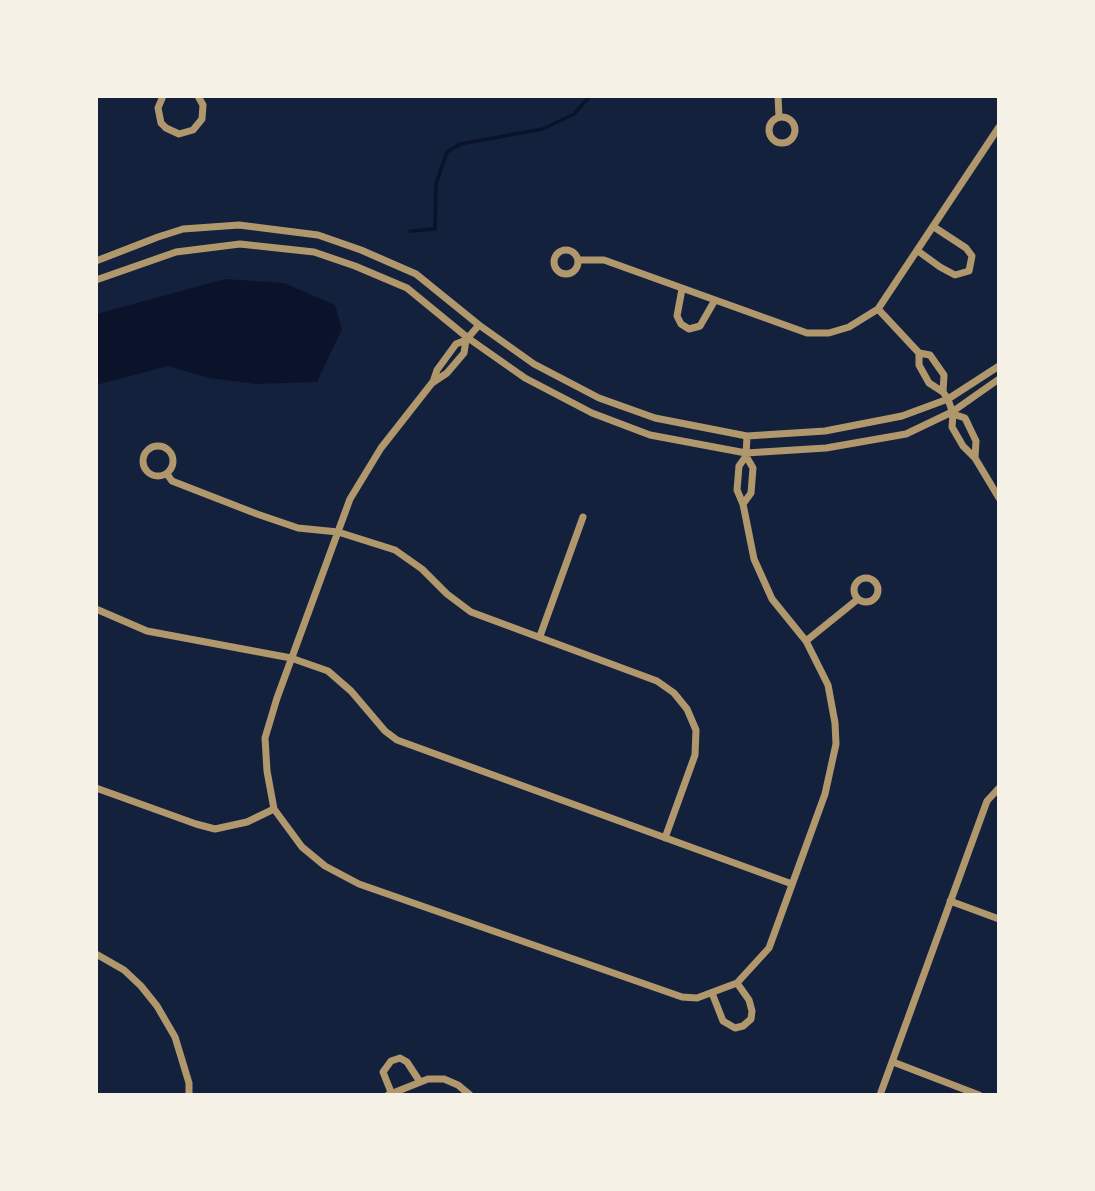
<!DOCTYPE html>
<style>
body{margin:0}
#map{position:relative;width:1095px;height:1191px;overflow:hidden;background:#14213d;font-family:"Zilla Slab",serif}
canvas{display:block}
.frame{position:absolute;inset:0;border:98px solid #f6f1e7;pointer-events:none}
</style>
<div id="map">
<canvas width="1095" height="1191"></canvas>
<div class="frame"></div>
</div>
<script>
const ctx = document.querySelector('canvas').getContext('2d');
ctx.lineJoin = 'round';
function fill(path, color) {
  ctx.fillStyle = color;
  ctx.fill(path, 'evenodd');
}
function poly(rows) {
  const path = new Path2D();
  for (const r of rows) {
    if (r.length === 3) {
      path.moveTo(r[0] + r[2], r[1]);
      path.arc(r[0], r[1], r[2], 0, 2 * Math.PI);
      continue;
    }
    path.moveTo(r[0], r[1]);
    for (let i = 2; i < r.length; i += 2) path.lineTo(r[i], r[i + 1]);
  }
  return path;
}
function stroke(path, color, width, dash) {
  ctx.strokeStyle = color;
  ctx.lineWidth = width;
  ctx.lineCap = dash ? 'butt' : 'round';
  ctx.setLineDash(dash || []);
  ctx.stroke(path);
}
fill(poly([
 [225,279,284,283,335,305,342,329,317,382,256,384,209,378,168,366,96,385,96,314]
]), '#0b132b');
stroke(poly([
 [410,231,435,229,436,184,447,152,460,144,543,129,574,114,590,96]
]), '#0b132b', 3.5);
stroke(poly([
 [163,96,158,108,161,123,166,128,179,134,193,130,202,119,203,105,198,96],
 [778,96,779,117],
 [782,130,13],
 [566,262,12],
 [918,251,940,267,955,275,969,271,972,256,966,248,934,227],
 [578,260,604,260,807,333,829,333,849,327,878,309,999,127],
 [96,261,158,237,183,229,239,225,318,235,361,250,416,274,479,325,534,364,599,398,655,418,747,436,825,431,902,416,948,399,999,366],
 [96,280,176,252,240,244,314,252,355,266,407,288,468,338,525,378,592,413,650,435,746,453,826,448,906,434,952,412,999,379],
 [682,289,677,316,681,324,689,329,700,326,715,300],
 [878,309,919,353,919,365,929,383,943,392,948,399,953,414,952,427,963,446,975,458,999,498],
 [479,325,466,340,464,353,447,373,432,383,381,448,350,499,277,698,265,738,267,771,274,809,302,847,325,866,359,884,682,997,697,998,737,983,769,948,825,794,836,744,835,723,828,685,806,641,772,599,754,559,743,504,737,490,739,466,746,456,747,436],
 [919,353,930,355,944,375,943,392],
 [433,382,437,370,456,344,466,340],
 [953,414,965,418,976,441,975,458],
 [158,461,15],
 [167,474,172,481,257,514,298,528,338,532,395,550,422,569,447,594,471,612,657,681,674,693,687,709,696,730,695,755,665,838],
 [743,504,751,493,753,468,746,456],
 [866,590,12],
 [96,609,147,631,291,658,328,671,351,691,385,731,397,740,792,884],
 [540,636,583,517],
 [806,641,858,599],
 [96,788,196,824,215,829,247,822,274,809],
 [950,901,999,919],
 [96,954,124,970,141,986,157,1006,175,1037,189,1083,189,1095],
 [712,993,723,1021,735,1028,743,1026,751,1019,752,1011,749,1000,737,983],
 [893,1062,979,1095],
 [391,1092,383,1072,391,1061,400,1058,407,1062,420,1082],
 [388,1095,428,1079,444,1079,458,1085,470,1095],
 [880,1095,987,801,999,788]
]), '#b1986c', 7);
</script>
